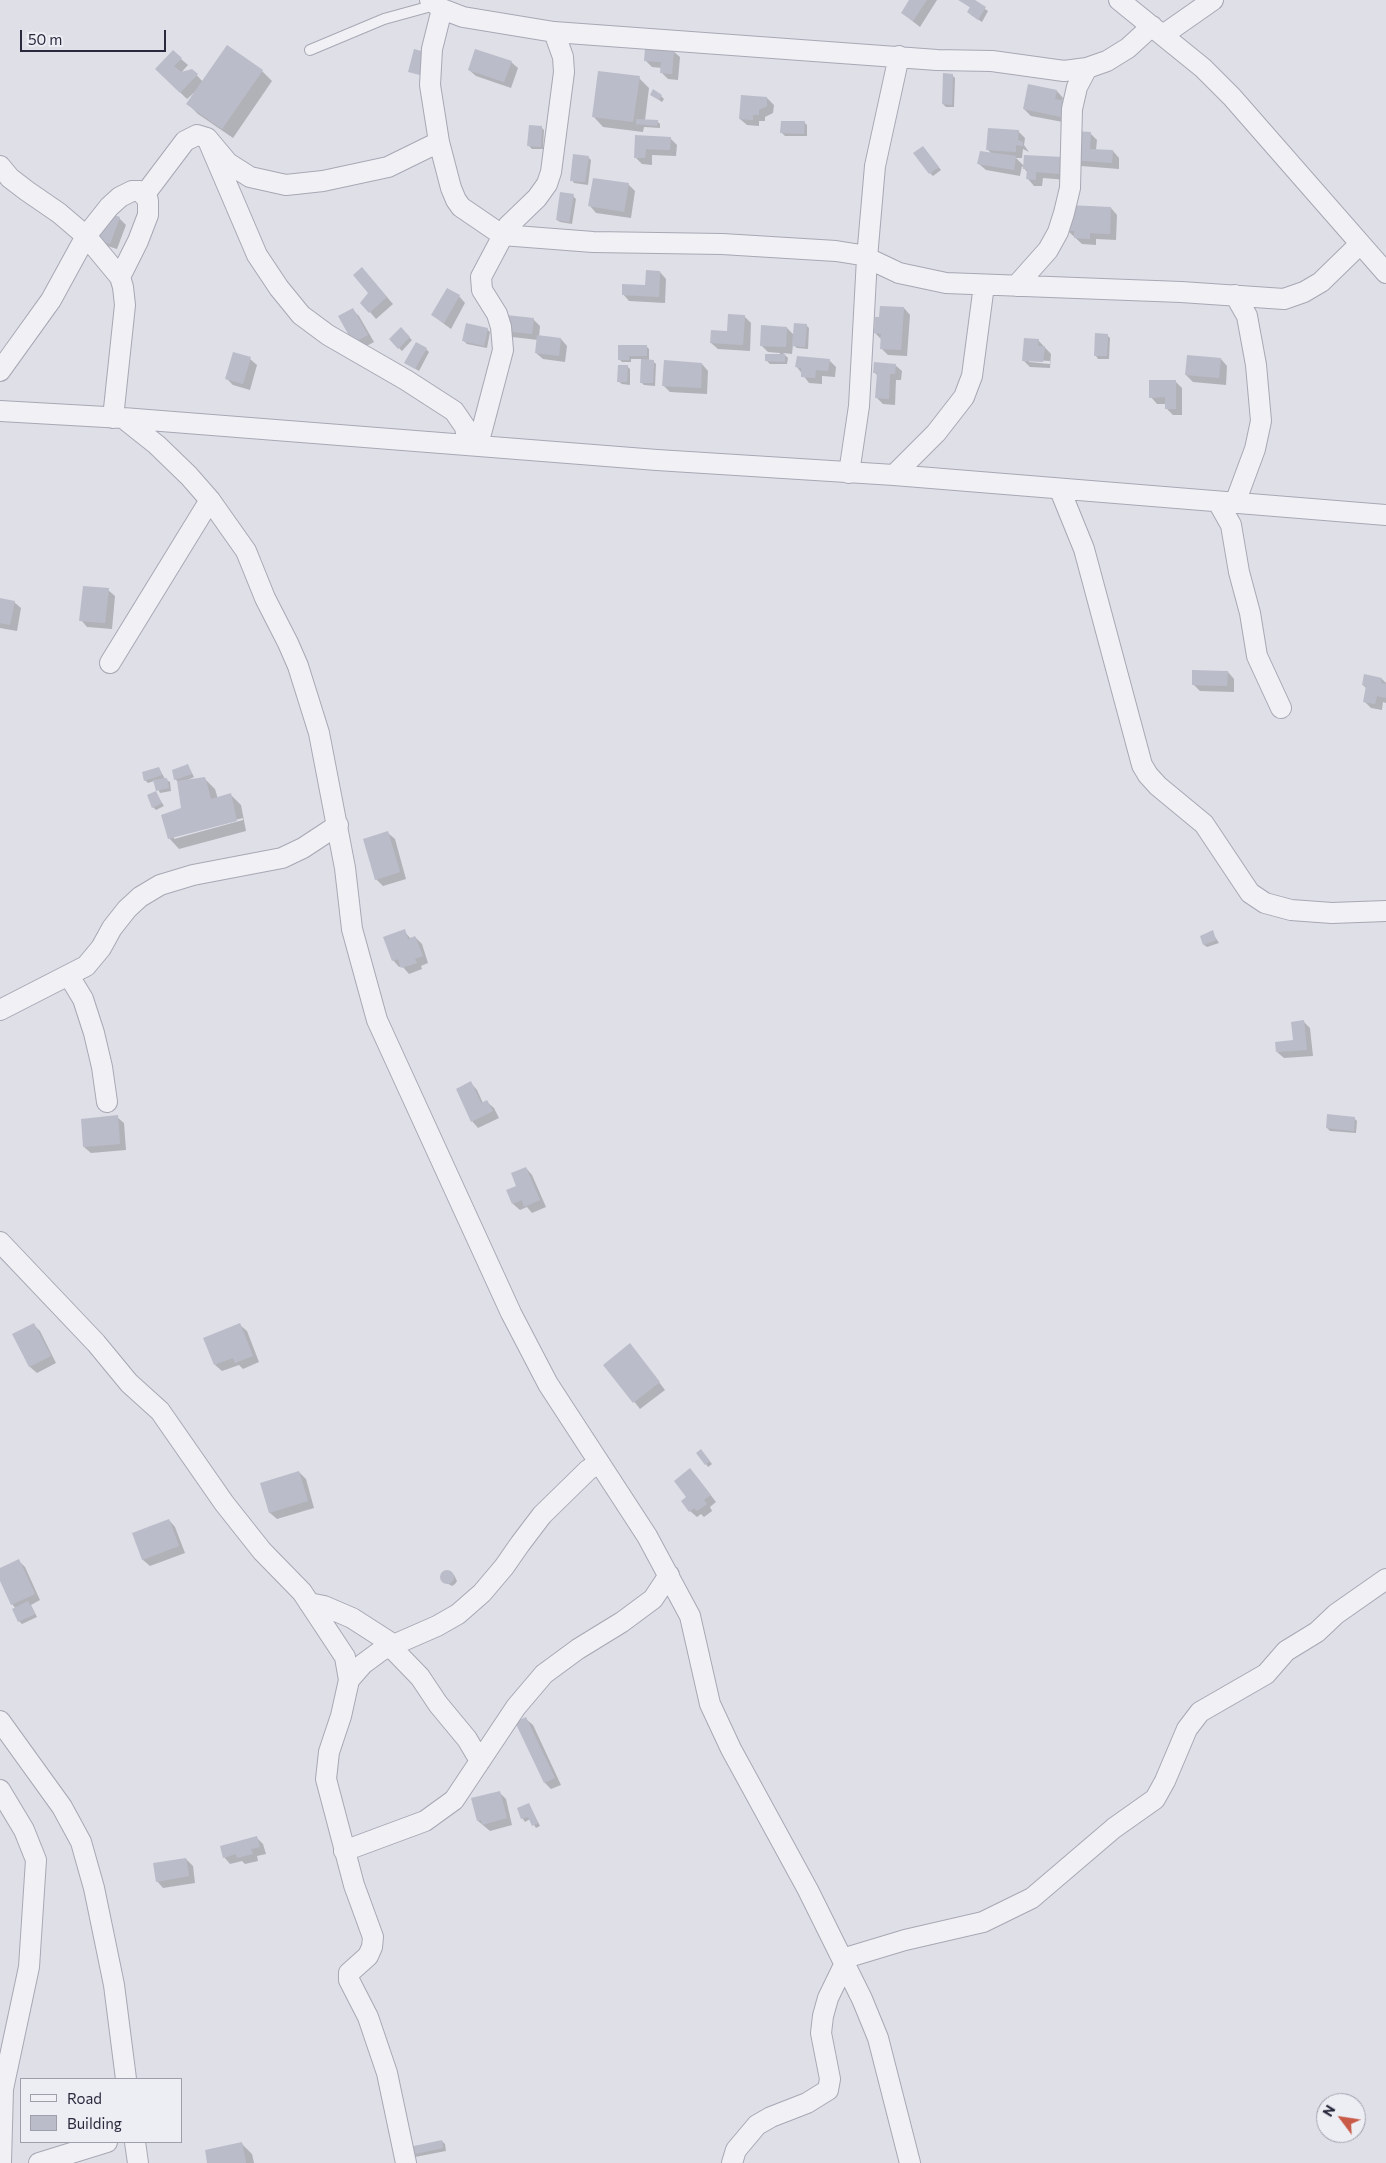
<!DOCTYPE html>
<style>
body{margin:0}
#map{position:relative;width:1386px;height:2163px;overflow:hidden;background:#dedfe7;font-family:Commissioner,sans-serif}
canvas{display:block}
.legend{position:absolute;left:20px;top:2078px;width:162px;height:65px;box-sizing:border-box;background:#edeef4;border:1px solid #9e9fab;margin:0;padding:6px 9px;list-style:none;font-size:15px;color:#28293d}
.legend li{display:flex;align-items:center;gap:10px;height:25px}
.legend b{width:25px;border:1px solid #9e9fab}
.north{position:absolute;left:1316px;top:2093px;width:50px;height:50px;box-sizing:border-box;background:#edeef4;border:1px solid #9e9fab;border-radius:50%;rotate:301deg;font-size:14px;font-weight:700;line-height:20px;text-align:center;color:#28293d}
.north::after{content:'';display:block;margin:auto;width:18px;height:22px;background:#c85a47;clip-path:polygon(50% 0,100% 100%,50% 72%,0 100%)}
.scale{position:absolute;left:20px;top:30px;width:146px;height:22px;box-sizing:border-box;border:2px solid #28293d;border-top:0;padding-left:6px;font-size:15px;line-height:18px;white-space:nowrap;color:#28293d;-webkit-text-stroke:4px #edeef4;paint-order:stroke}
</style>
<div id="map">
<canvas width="1386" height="2163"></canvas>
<ul class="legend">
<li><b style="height:6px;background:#f0f0f5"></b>Road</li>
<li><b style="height:14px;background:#bbbcc9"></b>Building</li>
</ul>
<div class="north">N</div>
<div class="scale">50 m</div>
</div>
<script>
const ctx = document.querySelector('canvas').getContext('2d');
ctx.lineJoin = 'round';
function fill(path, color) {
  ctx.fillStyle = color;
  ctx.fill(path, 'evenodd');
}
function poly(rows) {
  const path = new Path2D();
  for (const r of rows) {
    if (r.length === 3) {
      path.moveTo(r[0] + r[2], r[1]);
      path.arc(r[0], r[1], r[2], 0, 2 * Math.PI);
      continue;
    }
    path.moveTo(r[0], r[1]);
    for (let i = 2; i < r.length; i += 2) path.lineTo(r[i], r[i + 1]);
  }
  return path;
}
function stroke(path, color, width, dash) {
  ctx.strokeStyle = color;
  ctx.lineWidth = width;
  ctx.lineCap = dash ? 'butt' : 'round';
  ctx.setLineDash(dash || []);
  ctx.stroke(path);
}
fill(poly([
 [911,0,937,0,920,27,902,13],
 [959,0,972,0,988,11,982,22,971,15,971,8],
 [673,51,680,57,678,80,668,79,661,72,662,68,652,67,645,60],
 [181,59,188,65,180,74,192,70,203,82,262,71,272,81,233,138,198,114,188,104,197,90,187,99,156,69],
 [511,62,518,68,511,88,476,76,469,70],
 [952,75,955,78,954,107,946,107,943,104],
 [639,78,649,88,645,120,657,121,660,124,660,128,644,127,643,132,603,127,593,116],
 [1057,91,1063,98,1062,102,1068,123,1031,116,1024,109],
 [652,95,661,96,664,99,662,102],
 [767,98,774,105,773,113,765,117,765,121,759,121,759,126,747,125,740,119],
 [804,122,807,125,807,136,785,136,782,133],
 [541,127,544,130,543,149,532,149,529,146],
 [1018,131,1025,138,1024,145,1029,152,1023,149,1022,158,1016,158,1024,166,1061,159,1067,180,1043,178,1042,186,1034,186,1028,179,1028,173,1022,166,1020,176,986,170,979,164,992,154,987,149],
 [1090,133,1097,140,1096,150,1113,151,1119,158,1119,169,1081,166,1075,160],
 [636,136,670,138,677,145,676,156,652,155,652,165,642,164,635,157],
 [925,150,941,170,933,176,930,173],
 [588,157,591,160,588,185,574,183,572,180],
 [628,184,635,191,631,218,596,213,590,206],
 [573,196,576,199,572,224,560,222,557,220],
 [1111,208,1117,215,1116,240,1096,239,1096,245,1082,244,1068,231],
 [119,218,126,225,117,249,104,245,97,238],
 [660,272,666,279,665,303,629,301,623,294,646,287],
 [369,276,393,304,376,319,370,312],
 [459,296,465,303,451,329,432,315],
 [904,308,910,315,907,356,888,355,881,348,881,339,875,333,880,318],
 [352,309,359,316,374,342,361,349,354,343],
 [744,316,751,323,750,351,718,349,711,343,729,332],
 [533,319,540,326,539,337,561,339,567,346,565,362,543,359,536,353,538,340,512,337,505,330],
 [806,325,809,328,808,349,797,348,793,345,792,354,783,353,788,358,787,364,770,364,767,361,780,355,780,353,768,352,761,345,787,328,794,335],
 [401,329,412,340,402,351,390,339],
 [487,329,490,332,487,348,467,344,464,341],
 [1107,335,1110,338,1109,359,1098,359,1096,356],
 [1038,340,1051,354,1050,368,1030,367,1023,360],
 [1029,360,1050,361,1050,364,1029,362],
 [646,346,649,349,649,361,653,361,656,364,655,386,644,385,641,382,642,359,631,359,631,362,622,362,619,359],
 [426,349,429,352,419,371,406,363],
 [250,359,257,365,250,390,233,385,227,379],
 [1221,359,1227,366,1226,385,1193,382,1186,375],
 [829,360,836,367,835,377,822,376,822,384,809,383,797,367],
 [702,364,708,371,707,394,670,392,663,385],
 [895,365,902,371,901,380,896,380,895,405,883,404,877,398,878,376,874,372],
 [627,366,630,369,630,385,622,384,619,382],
 [1176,382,1182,388,1182,415,1173,415,1166,408,1166,404,1157,404,1151,397],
 [108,590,115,596,112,629,87,627,81,620],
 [0,599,14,602,21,608,17,631,0,628],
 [1228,672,1234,679,1234,692,1200,691,1193,684],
 [1382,679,1386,683,1386,703,1383,702,1382,710,1371,708,1364,701,1367,689,1363,685],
 [188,765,194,777,185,781,205,779,215,789,218,799,231,795,241,805,246,831,179,849,169,838,182,809,179,783,175,779],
 [243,818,243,820,174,839,174,836],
 [159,768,165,779,170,782,171,791,160,793,154,781,148,783,145,780],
 [155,792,164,806,156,810,153,807],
 [388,833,395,839,406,879,383,886,376,879],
 [404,931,411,939,415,937,422,944,428,963,421,966,422,969,409,974,402,966,399,967,393,960],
 [1212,932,1219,943,1207,947,1204,945],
 [1304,1022,1310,1028,1313,1056,1284,1058,1277,1052,1294,1042],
 [471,1083,477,1090,483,1103,487,1102,494,1108,499,1118,478,1128,472,1121],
 [117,1117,124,1123,126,1150,91,1153,84,1147],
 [1354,1118,1357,1121,1356,1133,1330,1131,1327,1128],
 [526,1168,532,1175,546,1207,532,1213,527,1207,520,1210,513,1204],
 [33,1324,40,1331,56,1363,37,1373,30,1367,14,1335],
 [240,1325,247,1331,259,1362,243,1369,239,1365,222,1371,215,1365],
 [636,1352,665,1390,640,1409,605,1365],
 [704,1454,712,1464,708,1467,706,1464],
 [299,1472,306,1479,314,1508,277,1519,270,1513,262,1484],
 [696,1476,716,1502,710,1507,712,1511,704,1517,701,1514,697,1517,690,1511,688,1497],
 [169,1520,175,1527,185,1553,150,1566,143,1560,134,1534],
 [19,1561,25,1567,40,1600,31,1605,37,1617,22,1624,19,1621,16,1609,12,1604,0,1578,0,1569],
 [443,1572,451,1572,454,1575,457,1581,455,1584,452,1586,443,1581,441,1575],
 [526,1719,533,1725,561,1785,551,1789,545,1783,517,1723],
 [499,1792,506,1799,512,1825,490,1831,478,1821],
 [529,1804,540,1826,536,1828,530,1819,525,1822,523,1819,518,1809],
 [256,1837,263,1844,266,1854,257,1856,258,1861,245,1864,242,1861,230,1864,224,1857],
 [186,1859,193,1866,195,1883,163,1888,157,1881],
 [442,2141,445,2144,446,2151,415,2157,412,2154],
 [242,2144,252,2154,254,2163,209,2163]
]), '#0003');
fill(poly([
 [909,0,927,0,913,21,901,13],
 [958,0,975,0,986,7,978,20,967,12,970,7],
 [227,45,263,70,222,129,186,104],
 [645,48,674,50,672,74,660,73,661,62,644,61],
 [414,49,426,52,420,75,408,72],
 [475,49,512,61,504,82,468,70],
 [173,50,182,58,174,66,181,72,192,69,198,74,180,93,155,69],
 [598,71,640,76,633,122,592,117],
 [943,73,953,74,952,105,942,104],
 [1028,84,1057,90,1055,99,1064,101,1061,117,1023,109],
 [653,89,662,95,659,100,650,95],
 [741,95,767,97,767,106,759,110,759,115,753,115,753,120,739,119],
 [636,119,658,120,657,126,636,124],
 [781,121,805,121,804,134,780,133],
 [529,125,542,126,541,147,527,146],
 [988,128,1019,130,1018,140,1023,142,1023,146,1016,145,1016,152,986,150],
 [1075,131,1091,132,1090,149,1113,150,1112,163,1073,160],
 [635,135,671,137,670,150,646,149,645,158,634,158],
 [923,146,939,167,929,174,913,153],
 [980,151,1016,156,1014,170,977,164],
 [573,154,589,156,585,182,570,181],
 [1024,155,1062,157,1060,174,1036,172,1036,180,1026,179,1027,169,1023,169],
 [593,178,629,183,624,212,588,206],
 [560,192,574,194,569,222,556,220],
 [1068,205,1111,207,1110,234,1090,233,1090,239,1074,238,1074,231,1066,231],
 [105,212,120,217,110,244,96,239],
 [362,267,387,297,369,313,360,303,368,293,353,275],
 [646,270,660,271,659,297,622,295,622,284,645,285],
 [447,288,460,295,444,323,431,315],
 [880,306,904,307,901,350,880,349,881,334,874,333,875,317,879,317],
 [353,308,368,335,353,343,338,316],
 [728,314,745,315,743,345,710,343,711,330,727,331],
 [506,315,534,318,532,334,504,331],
 [466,323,488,328,484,346,462,341],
 [794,323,807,324,805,347,792,346],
 [761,325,787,327,786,347,760,346],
 [401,327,410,337,398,349,389,339],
 [1095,333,1108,334,1107,356,1094,356],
 [537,335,561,338,559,356,535,353],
 [1024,338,1039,339,1038,346,1045,346,1043,362,1022,361],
 [416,342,427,348,415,369,404,363],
 [618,345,647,345,647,356,629,356,629,360,618,360],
 [233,352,251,357,243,384,225,379],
 [765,354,785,354,785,362,765,361],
 [1187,355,1221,358,1219,378,1185,375],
 [797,356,830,359,828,371,816,370,815,378,801,377,801,368,795,367],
 [641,359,654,360,653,383,640,383],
 [664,360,702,363,701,388,662,386],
 [874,362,896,364,895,374,890,374,889,399,875,398,877,373,873,373],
 [618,365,628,365,627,382,617,382],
 [1149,380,1176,380,1176,409,1165,409,1165,397,1149,398],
 [83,586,109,588,105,623,79,621],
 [0,598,15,601,10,625,0,623],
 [1192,670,1228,671,1227,686,1192,685],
 [1364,674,1382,678,1381,683,1386,684,1386,698,1377,696,1375,704,1363,702,1366,686,1362,685],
 [188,764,192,774,174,780,172,770],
 [159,767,162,775,144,781,142,772],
 [205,777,211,799,231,793,237,821,168,839,161,815,181,808,177,781],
 [167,778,169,788,156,791,153,780],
 [156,791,162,803,152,808,147,795],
 [388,831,400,872,375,880,363,839],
 [405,929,408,939,415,936,423,956,415,959,417,963,401,968,398,959,392,961,383,937],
 [1213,930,1216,940,1203,945,1200,936],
 [1304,1020,1307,1050,1276,1052,1275,1042,1293,1040,1291,1022],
 [471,1081,481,1103,487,1100,493,1111,471,1122,456,1089],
 [1327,1114,1355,1117,1354,1131,1326,1128],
 [118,1115,120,1144,83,1147,81,1119],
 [526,1167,540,1200,524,1207,522,1200,512,1204,506,1190,516,1186,511,1173],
 [34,1323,51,1356,29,1367,12,1334],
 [240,1323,253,1356,235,1363,233,1358,214,1365,203,1338],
 [630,1343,660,1382,633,1403,603,1365],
 [701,1449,710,1461,705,1465,696,1453],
 [690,1468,711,1495,704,1500,707,1504,697,1511,694,1508,689,1512,681,1501,686,1497,674,1481],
 [299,1471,308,1501,269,1513,260,1483],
 [169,1519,179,1546,142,1560,132,1533],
 [19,1559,35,1594,11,1605,0,1581,0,1568],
 [447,1577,7],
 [28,1601,35,1614,18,1622,12,1609],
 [526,1717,555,1778,544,1783,515,1722],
 [500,1791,507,1818,482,1825,481,1820,477,1821,471,1798],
 [529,1803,538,1823,532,1826,528,1817,521,1819,517,1808],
 [257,1836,260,1847,251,1849,253,1854,237,1858,236,1854,223,1858,220,1846],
 [186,1858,189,1876,156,1882,153,1863],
 [442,2140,443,2148,410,2155,409,2147],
 [242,2142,246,2163,207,2163,205,2150]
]), '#bbbcc9');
const service = poly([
 [310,50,384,19,435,5]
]);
const minor = poly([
 [430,0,442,9,463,17,554,32,937,60,992,61,1064,71,1087,68,1107,61,1128,48,1152,26],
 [1119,0,1203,68,1232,97,1386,273],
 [442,9,432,49,430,85,439,142,451,188,456,200,461,207,502,235,593,242,722,244,836,251,861,255,899,273,946,283,1181,292,1284,299,1304,292,1321,282,1360,244],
 [1163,35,1213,0],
 [207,138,257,255,279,288,301,315,328,335,406,380,454,411,465,427,468,444],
 [0,166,10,178,27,191,59,213,86,236,120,277,123,287,125,305,113,418],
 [145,194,185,141,197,135,207,138,228,163,250,177,286,185,323,181,388,167,439,142],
 [1016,286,1048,250,1058,232,1064,213,1070,188,1072,109,1077,87,1087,68],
 [1235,295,1247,316,1256,365,1261,421,1255,449,1235,503],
 [0,371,51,300,86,236,109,207,120,197,132,191,140,191,148,200,148,215,138,241,120,277],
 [0,411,123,418,657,460,894,475,1386,515],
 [123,418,157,445,189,476,210,500,246,551,265,598,288,643,298,666,319,733,345,868,352,929,377,1020,511,1313,548,1384,647,1536,690,1616,710,1704,731,1749,808,1890,862,1999,878,2038,910,2163],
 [478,445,503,350,501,327,497,314,482,290,481,277,508,226,537,198,547,184,551,172,564,72,563,57,554,32],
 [849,473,859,406,867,258,875,166,899,56],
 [894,475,936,433,964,397,972,376,984,285],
 [1060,490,1084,549,1142,765,1148,775,1158,786,1204,824,1250,893,1265,903,1291,910,1332,913,1386,911],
 [1218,502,1231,525,1239,572,1250,613,1257,656,1281,708],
 [110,663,210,500],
 [69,976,83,999,94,1033,102,1067,107,1102],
 [0,1010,86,966,101,948,112,928,127,909,140,897,160,885,193,875,282,858,303,848,338,825],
 [0,1242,96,1343,129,1383,160,1411,224,1503,262,1551,302,1592,345,1657,349,1680,341,1716,329,1752,326,1779,354,1885,373,1937,372,1947,368,1956,349,1973,349,1980,368,2017,387,2073,406,2163],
 [309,1603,324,1606,352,1618,394,1645],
 [390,1646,420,1677,438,1704,467,1739,480,1761],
 [349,1680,363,1664,382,1650,437,1626,458,1614,482,1593,504,1567,520,1544,542,1515,588,1470,599,1463],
 [0,1721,62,1807,81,1842,94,1888,114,1985,126,2079],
 [0,1790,24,1830,36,1860,29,1967,3,2089,1,2163],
 [344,1851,425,1821,454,1800,516,1707,544,1674,578,1649,622,1622,653,1599,669,1575],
 [842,1959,905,1940,983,1922,1032,1898,1114,1828,1155,1799,1165,1781,1187,1729,1200,1712,1266,1674,1286,1651,1317,1632,1336,1614,1386,1579],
 [135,2142,138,2163],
 [39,2163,107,2142],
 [732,2163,736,2150,757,2125,771,2117,807,2103,828,2090,830,2079,821,2033,823,2016,828,1998,845,1963]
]);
stroke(service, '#a7a8b4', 12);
stroke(minor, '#a7a8b4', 22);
stroke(service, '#f0f0f5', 10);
stroke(minor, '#f0f0f5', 20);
</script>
